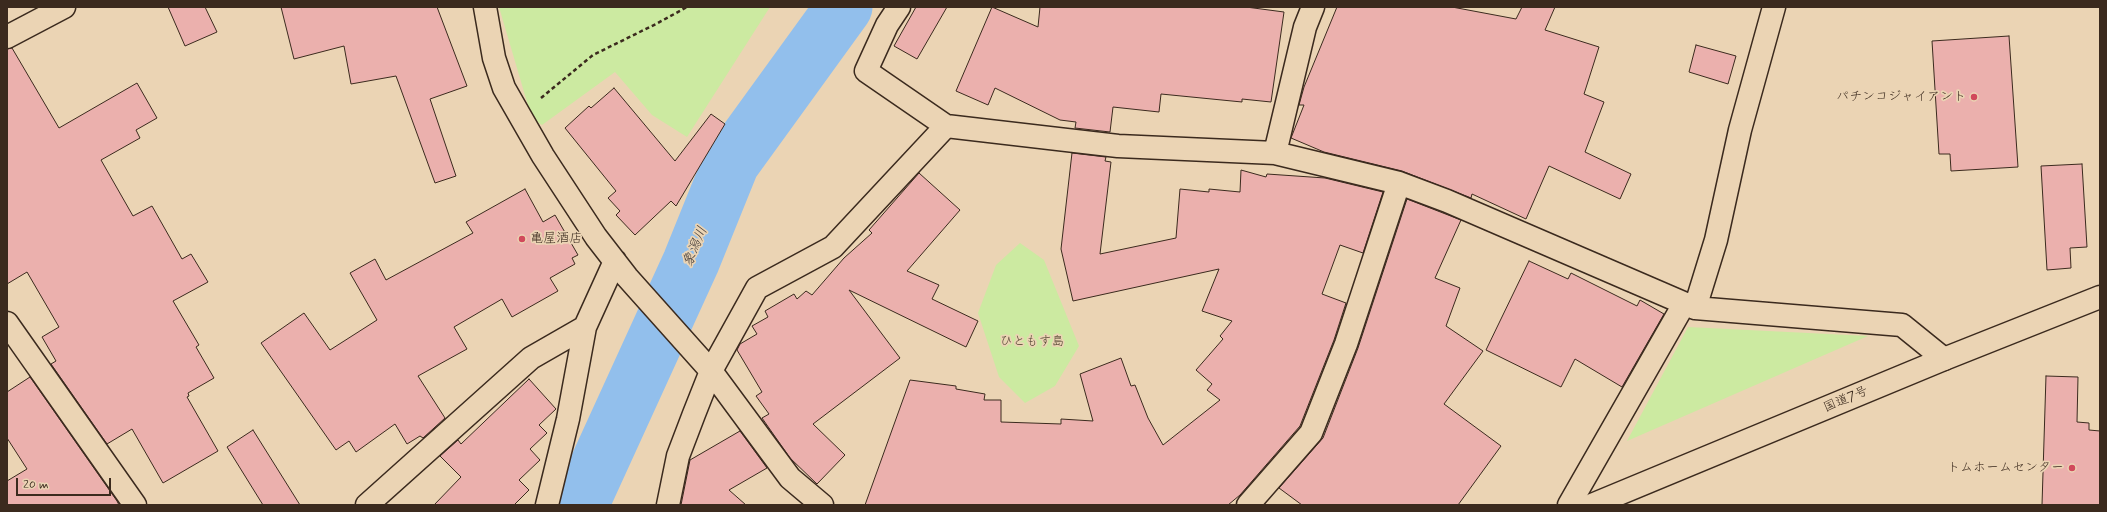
<!DOCTYPE html>
<meta charset="utf-8">
<style>
body{margin:0}
#map{position:relative;width:2107px;height:512px;overflow:hidden;background:#ebd4b4;font-family:Mynerve,sans-serif}
canvas{display:block}
.frame{position:absolute;inset:0;border:8px solid #3b2a1e;pointer-events:none}
.scale{position:absolute;left:16px;top:478px;width:95px;height:18px;box-sizing:border-box;border:2px solid #3b2a1e;border-top:0;padding-left:5px;font-size:12px;line-height:14px;white-space:nowrap;color:#3b2a1e;-webkit-text-stroke:3px #ebd4b4;paint-order:stroke}
</style>
<div id="map">
<canvas width="2107" height="512"></canvas>
<div class="frame"></div>
<div class="scale">20 m</div>
</div>
<script>
const ctx = document.querySelector('canvas').getContext('2d');
ctx.lineJoin = 'round';
function fill(path, color) {
  ctx.fillStyle = color;
  ctx.fill(path, 'evenodd');
}
function poly(rows) {
  const path = new Path2D();
  for (const r of rows) {
    path.moveTo(r[0], r[1]);
    for (let i = 2; i < r.length; i += 2) path.lineTo(r[i], r[i + 1]);
  }
  return path;
}
function stroke(path, color, width, dash) {
  ctx.strokeStyle = color;
  ctx.lineWidth = width;
  ctx.lineCap = dash ? 'butt' : 'round';
  ctx.setLineDash(dash || []);
  ctx.stroke(path);
}
function write(font, color, halo, rows, align = 'center') {
  ctx.font = font + ' Mynerve,"Klee One",sans-serif';
  ctx.lineWidth = 3.5;
  ctx.setLineDash([]);
  ctx.textBaseline = 'middle';
  ctx.strokeStyle = halo;
  ctx.fillStyle = color;
  for (const [text, x, y, turn = 0] of rows) {
    ctx.save();
    ctx.translate(x, y);
    ctx.rotate((+turn || 0) * Math.PI / 180);
    ctx.textAlign = isNaN(turn) ? turn : align;
    if (halo) ctx.strokeText(text, 0, 0);
    ctx.fillText(text, 0, 0);
    ctx.restore();
  }
}
fill(poly([
 [499,7,770,7,687,137,652,115,615,72,542,125,532,119],
 [1020,243,1044,260,1079,346,1055,386,1025,403,999,377,978,313,996,265],
 [1688,327,1868,336,1627,441]
]), '#cceaa1');
stroke(poly([
 [580,505,691,262,731,163,844,7]
]), '#92bfec', 57);
const building = poly([
 [168,7,205,7,217,32,185,46,168,7],
 [281,7,437,7,467,86,430,99,456,176,435,183,396,76,351,84,344,46,294,59,281,7],
 [916,7,947,7,917,59,894,46,916,7],
 [992,7,1038,27,1040,7,1246,7,1284,12,1271,102,1242,99,1242,102,1161,94,1159,112,1113,107,1110,132,1075,128,1076,122,1060,120,995,88,988,105,956,91,992,7],
 [1337,7,1452,7,1516,19,1522,7,1555,7,1545,30,1599,47,1584,94,1604,102,1585,152,1631,174,1620,199,1549,166,1526,219,1472,194,1471,198,1402,171,1324,152,1291,138,1304,105,1299,105,1304,87,1337,7],
 [2009,36,2018,167,1951,171,1950,154,1939,154,1932,41,2009,36],
 [1696,45,1736,56,1728,84,1689,72,1696,45],
 [12,48,59,128,137,83,157,118,136,130,140,138,101,160,133,216,152,206,182,259,191,254,208,282,173,301,199,345,196,347,214,378,188,393,189,396,187,397,218,451,163,483,132,429,107,444,51,364,56,361,42,337,59,327,27,272,7,284,7,49,12,48],
 [614,88,675,161,711,114,725,124,676,206,671,201,635,235,616,215,620,211,608,198,616,191,565,128,589,106,591,108,614,88],
 [1072,153,1106,157,1105,161,1111,162,1100,254,1176,238,1180,189,1209,192,1209,189,1240,192,1241,170,1266,177,1267,174,1325,178,1383,192,1363,253,1340,245,1322,294,1346,303,1334,340,1300,426,1240,495,1228,505,865,505,910,380,956,386,956,389,985,394,984,400,1001,400,1001,422,1061,424,1061,419,1093,421,1080,374,1121,358,1131,386,1135,385,1148,418,1163,445,1220,400,1207,390,1212,384,1196,370,1223,339,1220,336,1232,321,1202,311,1219,269,1073,301,1061,249,1072,153],
 [2082,164,2087,247,2070,248,2071,268,2047,270,2041,166,2082,164],
 [919,173,960,210,907,271,939,285,932,299,978,321,966,347,849,290,900,358,813,424,845,455,817,484,790,458,762,418,769,414,756,396,762,392,737,350,740,344,757,334,752,326,768,317,765,311,794,294,797,299,806,291,812,295,844,258,872,233,869,230,919,173],
 [525,189,543,222,555,215,578,255,572,258,575,264,550,278,558,291,512,317,502,299,454,327,467,349,418,376,445,418,423,438,420,436,407,444,395,424,356,452,349,441,336,450,261,343,304,313,330,350,377,320,350,273,375,259,386,280,473,233,466,222,525,189],
 [1407,199,1461,220,1435,278,1460,288,1446,326,1483,351,1444,404,1501,446,1458,505,1302,505,1279,488,1323,438,1358,348,1407,199],
 [1529,261,1568,279,1571,273,1637,306,1640,300,1664,314,1622,387,1575,359,1561,387,1486,350,1529,261],
 [2046,376,2078,377,2077,422,2089,423,2089,430,2100,431,2100,505,2042,505,2046,376],
 [30,377,117,501,119,505,7,505,7,481,27,469,7,438,7,392,30,377],
 [529,379,556,409,539,425,547,433,530,449,540,460,519,480,529,490,514,505,434,505,461,477,440,456,458,440,461,444,529,379],
 [253,430,300,505,263,505,227,447,253,430],
 [740,431,767,468,729,490,746,505,681,505,690,460,740,431]
]);
fill(building, '#ebb0ad');
stroke(building, '#3b2a1e', 1);
const minor = poly([
 [485,7,494,58,504,88,543,156,596,237,627,277,711,371,790,478,822,505],
 [899,7,887,25,866,71,946,126],
 [7,37,64,7],
 [1275,153,1305,27,1313,7],
 [1695,308,1716,240,1740,130,1774,7],
 [7,323,135,505],
 [367,505,531,358,585,327],
 [547,505,568,419,585,327,615,261],
 [668,505,678,456,694,414,711,371,757,288,833,247,946,126,1118,146,1275,153,1399,183,1447,201,1695,308,1902,325,1944,359],
 [1248,505,1311,433,1346,344,1399,183],
 [1569,505,1684,304]
]);
const trunk = poly([
 [1592,505,1944,359,2100,297]
]);
stroke(minor, '#3b2a1e', 25);
stroke(trunk, '#3b2a1e', 25);
stroke(poly([
 [541,98,593,55,656,24,687,7]
]), '#3b2a1e', 2.5, [4, 3]);
stroke(minor, '#ebd4b4', 22);
stroke(trunk, '#ebd4b4', 22);
for (const [x, y, r, color] of [
 [1974,97,4,"#d1495b"],
 [522,239,4,"#d1495b"],
 [2072,468,4,"#d1495b"]
]) {
  const dot = new Path2D();
  dot.arc(x, y, r, 0, 2 * Math.PI);
  ctx.fillStyle = color;
  ctx.fill(dot);
  stroke(dot, '#ebd4b4', 1.5);
}
write('13px', '#3b2a1e', '#ebd4b4', [
 ["パチンコジャイアント",1966,97],
 ["亀屋酒店",530,239,"left"],
 ["トムホームセンター",2064,468]
], 'right');
write('13px', '#4a3d2b', '#ebd4b4', [
 ["ひともす島",1032,342]
]);
write('13px', '#3b2a1e', '#ebd4b4', [
 ["国道7号",1846,400,-23]
]);
write('italic 14px', '#48403d', '#ebd4b4', [
 ["象潟川",696,247,-67]
]);
</script>
